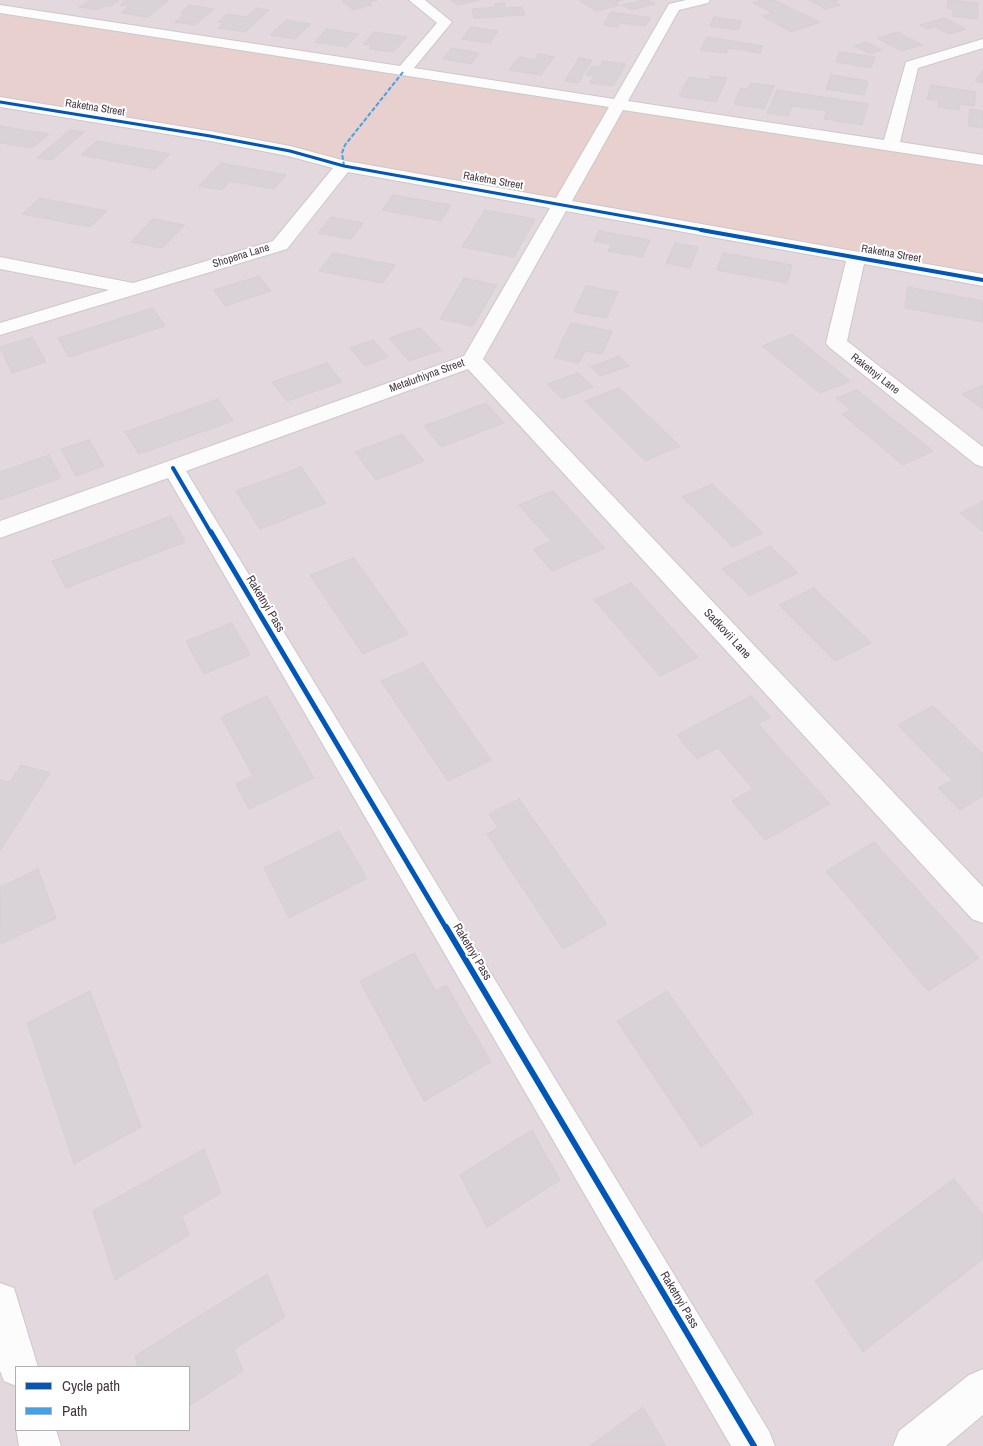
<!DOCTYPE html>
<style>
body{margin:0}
#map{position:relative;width:983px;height:1446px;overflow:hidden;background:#efe9ec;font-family:"Archivo Narrow",sans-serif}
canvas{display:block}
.legend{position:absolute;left:15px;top:1366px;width:175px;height:65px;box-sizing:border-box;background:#fff;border:1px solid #b4afb3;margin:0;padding:6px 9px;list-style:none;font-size:15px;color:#443740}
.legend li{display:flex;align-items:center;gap:10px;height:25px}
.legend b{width:25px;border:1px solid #b4afb3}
</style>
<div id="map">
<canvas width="983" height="1446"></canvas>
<ul class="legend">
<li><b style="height:6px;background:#0057b8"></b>Cycle path</li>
<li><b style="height:6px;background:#3fa3ec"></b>Path</li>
</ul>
</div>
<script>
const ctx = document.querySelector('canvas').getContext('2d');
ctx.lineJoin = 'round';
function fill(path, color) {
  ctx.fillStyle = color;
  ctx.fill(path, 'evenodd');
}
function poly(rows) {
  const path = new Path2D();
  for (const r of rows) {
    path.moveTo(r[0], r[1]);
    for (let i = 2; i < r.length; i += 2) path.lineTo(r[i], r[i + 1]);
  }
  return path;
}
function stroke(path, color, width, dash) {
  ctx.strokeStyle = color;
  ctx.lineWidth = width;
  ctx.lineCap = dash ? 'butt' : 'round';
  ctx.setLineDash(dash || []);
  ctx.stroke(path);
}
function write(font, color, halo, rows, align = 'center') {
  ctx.font = font + ' "Archivo Narrow",sans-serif';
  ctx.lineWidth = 4;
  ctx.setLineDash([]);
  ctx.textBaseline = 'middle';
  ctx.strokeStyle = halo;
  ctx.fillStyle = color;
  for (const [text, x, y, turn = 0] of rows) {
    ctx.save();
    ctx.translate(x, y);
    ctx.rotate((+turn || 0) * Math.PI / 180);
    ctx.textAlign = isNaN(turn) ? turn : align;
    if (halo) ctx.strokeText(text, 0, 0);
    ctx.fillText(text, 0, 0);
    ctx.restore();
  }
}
fill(poly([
 [0,0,983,0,983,1446,0,1446],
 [16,1367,189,1367,189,1430,16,1430]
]), '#e3d8de');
fill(poly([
 [0,14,983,165,983,275,852,254,557,198,348,162,0,98]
]), '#e7d0ce');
const building = poly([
 [89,0,119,0,110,7,104,6,99,10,79,7,89,0],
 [126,0,158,0,168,1,148,17,121,13,129,6,120,5,126,0],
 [377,0,368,2,372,5,353,10,342,1,377,0],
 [450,0,479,0,457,5,450,0],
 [579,0,623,0,616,2,620,5,596,11,579,0],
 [644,0,648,0,655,4,630,10,622,5,644,0],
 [762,0,774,0,820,22,792,32,762,16,773,13,753,3,762,0],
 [809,0,839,0,834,1,840,5,825,9,809,0],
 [948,0,978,3,978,19,953,16,953,9,947,8,948,0],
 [504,3,506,8,522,7,525,15,474,18,472,9,496,7,495,4,504,3],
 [189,5,214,9,195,25,175,22,185,14,180,13,189,5],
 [257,8,269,10,245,32,218,28,224,23,218,22,227,14,247,17,257,8],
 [611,12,651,18,645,26,620,23,617,27,603,25,611,12],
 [714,17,742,21,738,30,710,26,714,17],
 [944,18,966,29,949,34,935,27,928,29,920,25,944,18],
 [286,20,311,24,295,39,270,35,286,20],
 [471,27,498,31,490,43,462,39,471,27],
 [327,29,358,34,346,47,315,42,327,29],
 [374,32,407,37,393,52,369,49,372,45,363,44,374,32],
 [898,32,922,45,901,51,877,38,898,32],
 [707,37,763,46,760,53,729,48,726,53,700,50,707,37],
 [866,42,881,50,870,54,855,46,866,42],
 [452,48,479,53,471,64,443,59,452,48],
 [840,52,875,57,871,68,836,62,840,52],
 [538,54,554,57,541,75,509,70,519,57,535,60,538,54],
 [579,58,592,60,578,83,565,81,579,58],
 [603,61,626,64,613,86,590,83,594,76,586,75,592,66,600,67,603,61],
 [983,70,983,83,975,81,983,70],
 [831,75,868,81,864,95,826,89,831,75],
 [711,76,727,78,716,102,679,96,689,77,709,80,711,76],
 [751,83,774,86,764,109,734,104,741,88,748,89,751,83],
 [931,85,976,92,974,106,960,104,959,110,938,107,939,101,927,99,931,85],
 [777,90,868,104,862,125,824,119,827,111,792,106,788,116,767,113,777,90],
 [970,109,983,111,983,128,968,126,970,109],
 [0,126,49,134,32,148,0,143,0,126],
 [70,130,84,132,52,160,37,158,70,130],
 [97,141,170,154,155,169,81,155,97,141],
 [221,163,286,175,274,189,230,181,222,190,199,186,221,163],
 [393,195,451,205,441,221,382,210,393,195],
 [40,198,107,211,90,227,22,214,40,198],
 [485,210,535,219,514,257,462,247,485,210],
 [331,217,363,223,351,239,318,233,331,217],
 [153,219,185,225,162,248,131,242,153,219],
 [599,231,650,240,642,257,608,251,611,244,594,241,599,231],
 [675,243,698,247,690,268,666,263,675,243],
 [333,253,395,265,383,283,319,271,333,253],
 [723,253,792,265,787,283,717,270,723,253],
 [259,276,271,291,225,306,214,290,259,276],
 [464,278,497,285,473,326,440,319,464,278],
 [586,286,618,292,606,318,574,312,586,286],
 [908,287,983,301,983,322,905,308,908,287],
 [153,308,165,326,69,357,58,338,153,308],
 [571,323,612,331,602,354,585,351,579,363,554,358,571,323],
 [420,328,441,350,409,361,389,338,420,328],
 [792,334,850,381,820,393,762,346,792,334],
 [32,337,46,362,12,373,0,347,32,337],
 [373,340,388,357,365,366,350,348,373,340],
 [619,356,629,366,600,376,591,367,619,356],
 [327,363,342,382,287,401,272,382,327,363],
 [578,373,593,387,562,399,547,384,578,373],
 [983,385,983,409,962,394,983,385],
 [619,388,680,446,645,461,585,401,619,388],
 [857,390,933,451,903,465,842,414,851,410,836,398,857,390],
 [218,399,233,421,139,454,125,432,218,399],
 [486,403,504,423,441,447,424,426,486,403],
 [402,434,424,461,376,480,355,452,402,434],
 [89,440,104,466,76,476,61,449,89,440],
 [49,455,61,478,0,500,0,472,49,455],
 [301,467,326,503,260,529,236,491,301,467],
 [712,484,763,533,732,547,682,497,712,484],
 [553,491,605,548,552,571,533,549,551,541,519,505,553,491],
 [983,501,983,532,960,513,983,501],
 [171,516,185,542,66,588,52,561,171,516],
 [770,546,798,573,749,596,722,569,770,546],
 [354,558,408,634,363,654,310,575,354,558],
 [631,583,698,657,660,676,594,600,631,583],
 [814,588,871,643,835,661,779,605,814,588],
 [232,623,250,655,204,674,186,641,232,623],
 [423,663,491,760,448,781,381,681,423,663],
 [267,696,314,778,249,809,236,784,253,776,221,717,267,696],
 [751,696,771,717,758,724,830,804,765,840,732,801,753,789,718,748,697,759,677,735,751,696],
 [933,706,983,754,983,796,960,810,938,788,952,780,898,725,933,706],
 [21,765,50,773,0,851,0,780,10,782,21,765],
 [519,799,607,924,563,949,487,834,498,828,489,814,519,799],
 [339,831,367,878,289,918,264,868,339,831],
 [874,842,979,958,928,991,826,871,874,842],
 [38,869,56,918,1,944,0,887,38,869],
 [414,953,436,991,446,985,491,1062,424,1101,360,981,414,953],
 [90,991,141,1127,74,1164,27,1023,90,991],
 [667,991,753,1113,701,1147,617,1021,667,991],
 [532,1130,560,1180,487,1227,460,1175,532,1130],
 [204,1149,221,1193,182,1216,189,1235,115,1280,93,1211,204,1149],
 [954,1179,983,1215,983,1259,863,1352,815,1281,954,1179],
 [267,1274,285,1317,234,1349,243,1371,189,1406,189,1367,138,1367,135,1356,267,1274],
 [643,1407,666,1446,590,1446,643,1407]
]);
fill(building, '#d9d2d6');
stroke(building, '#d7cfd4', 1);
const street = poly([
 [409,0,425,0,452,22,414,68,614,99,669,4,686,0,710,0,708,3,679,10,628,101,884,140,906,62,983,39,983,48,918,68,900,142,983,155,983,165,623,110,572,201,983,274,983,286,864,264,847,341,983,447,983,467,975,464,829,347,826,343,846,261,566,211,483,359,983,887,983,923,972,919,468,369,186,471,769,1431,775,1446,731,1446,168,478,0,538,0,521,464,356,550,208,348,172,287,249,0,335,0,323,109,290,0,269,0,257,133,283,273,241,333,168,288,156,210,141,0,107,0,97,210,131,290,146,346,161,556,198,609,107,0,13,0,5,400,66,437,23,409,0],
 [0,1283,14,1288,38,1367,16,1367,16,1386,4,1381,0,1371,0,1283],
 [983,1369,983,1415,946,1446,893,1446,899,1431,969,1375,983,1369],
 [16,1428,56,1430,61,1446,19,1446,16,1428]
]);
stroke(street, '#cdc7ca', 2);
fill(street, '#fdfcfc');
stroke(poly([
 [344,166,342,153,345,145,403,72]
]), '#3fa3ec', 2, [4.5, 2]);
stroke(poly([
 [0,102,210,136,290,151,344,166,708,231]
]), '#0057b8', 3);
stroke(poly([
 [701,230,983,280],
 [173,468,211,533]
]), '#0057b8', 4);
stroke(poly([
 [211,532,446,928]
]), '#0057b8', 5);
stroke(poly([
 [446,927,754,1446]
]), '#0057b8', 6);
write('11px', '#443740', '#fff', [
 ["Raketna Street",95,108,9],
 ["Raketna Street",493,181,10],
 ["Raketna Street",891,254,10],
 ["Shopena Lane",241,256,-17],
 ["Raketnyi Lane",875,374,38],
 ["Metalurhiyna Street",427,376,-20]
]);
write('12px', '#443740', '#fff', [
 ["Raketnyi Pass",265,604,59],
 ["Sadkovii Lane",727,634,47],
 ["Raketnyi Pass",472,952,59],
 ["Raketnyi Pass",679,1300,59]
]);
</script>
